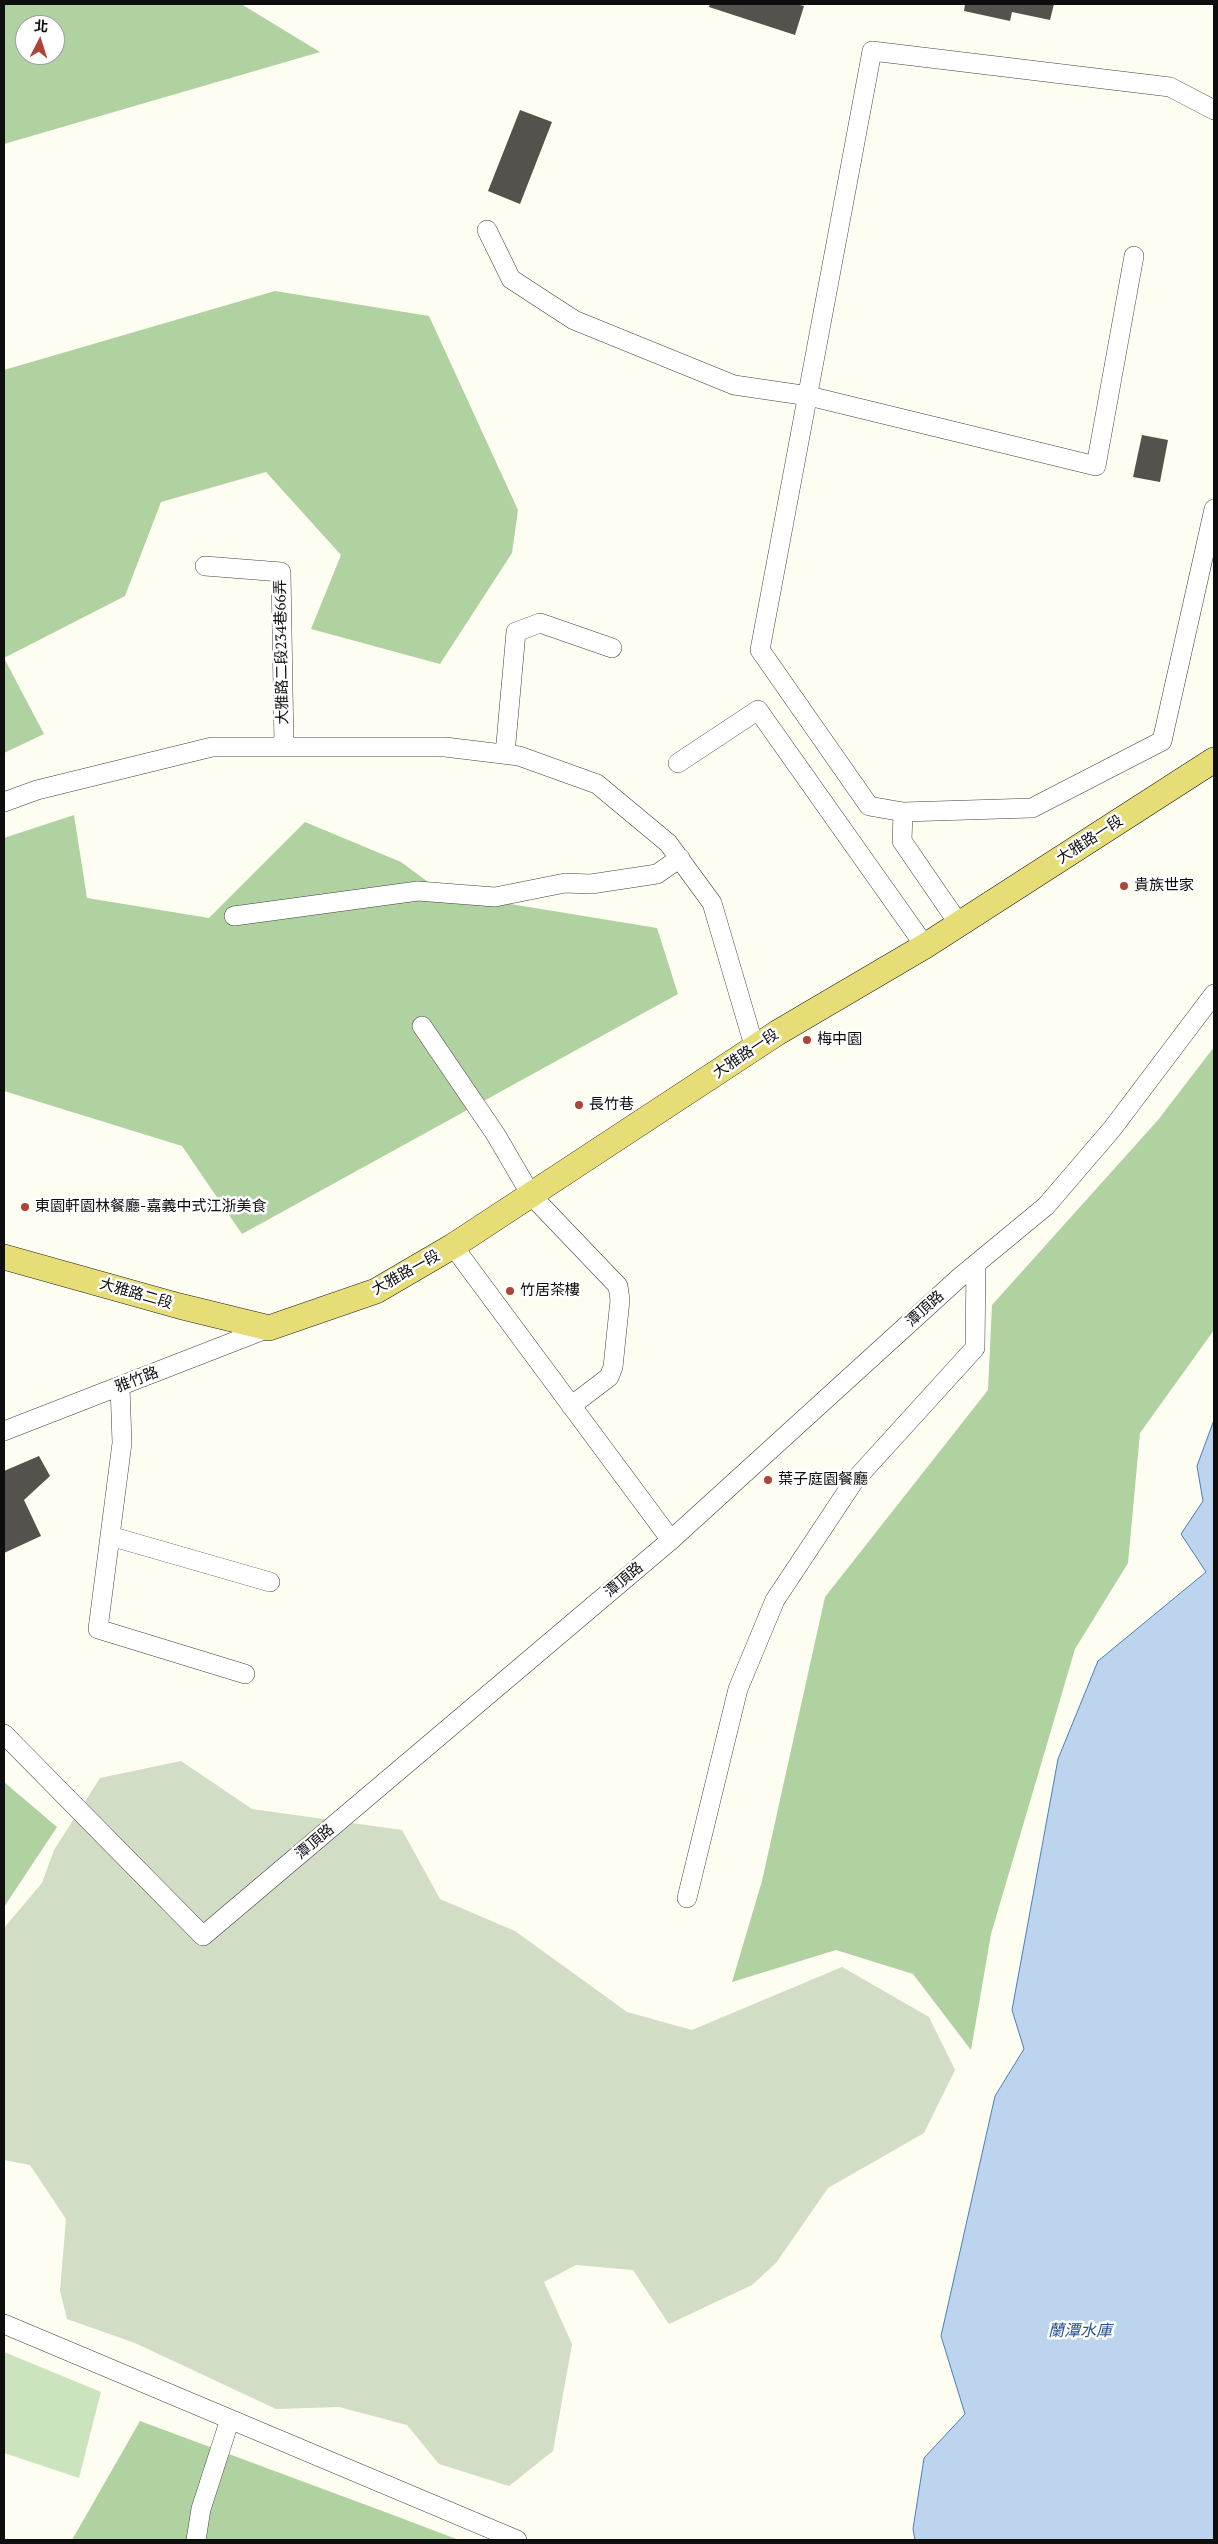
<!DOCTYPE html>
<meta charset="utf-8">
<style>
body{margin:0}
#map{position:relative;width:1218px;height:2544px;overflow:hidden;background:#fdfdf1;font-family:"PT Serif","Noto Sans TC",serif}
canvas{display:block}
.frame{position:absolute;inset:0;border:5px solid #0e0e0e;pointer-events:none}
.north{position:absolute;left:15px;top:15px;width:50px;height:50px;box-sizing:border-box;background:#fff;border:1px solid #9f9f9f;border-radius:50%;rotate:5deg;font-size:14px;font-weight:700;line-height:20px;text-align:center;color:#0e0e0e}
.north::after{content:'';display:block;margin:auto;width:18px;height:22px;background:#ad4437;clip-path:polygon(50% 0,100% 100%,50% 72%,0 100%)}
</style>
<div id="map">
<canvas width="1218" height="2544"></canvas>
<div class="frame"></div>
<div class="north">北</div>
</div>
<script>
const ctx = document.querySelector('canvas').getContext('2d');
ctx.lineJoin = 'round';
function fill(path, color) {
  ctx.fillStyle = color;
  ctx.fill(path, 'evenodd');
}
function poly(rows) {
  const path = new Path2D();
  for (const r of rows) {
    path.moveTo(r[0], r[1]);
    for (let i = 2; i < r.length; i += 2) path.lineTo(r[i], r[i + 1]);
  }
  return path;
}
function stroke(path, color, width, dash) {
  ctx.strokeStyle = color;
  ctx.lineWidth = width;
  ctx.lineCap = dash ? 'butt' : 'round';
  ctx.setLineDash(dash || []);
  ctx.stroke(path);
}
function write(font, color, halo, rows, align = 'center') {
  ctx.font = font + ' "PT Serif","Noto Sans TC",serif';
  ctx.lineWidth = 5;
  ctx.setLineDash([]);
  ctx.textBaseline = 'middle';
  ctx.strokeStyle = halo;
  ctx.fillStyle = color;
  for (const [text, x, y, turn = 0] of rows) {
    ctx.save();
    ctx.translate(x, y);
    ctx.rotate((+turn || 0) * Math.PI / 180);
    ctx.textAlign = isNaN(turn) ? turn : align;
    if (halo) ctx.strokeText(text, 0, 0);
    ctx.fillText(text, 0, 0);
    ctx.restore();
  }
}
fill(poly([
 [4,2352,101,2392,79,2478,4,2453]
]), '#cce4be');
fill(poly([
 [4,4,241,4,320,52,4,144],
 [25,25,55,25,55,55,25,55],
 [275,291,429,316,518,510,512,553,440,664,311,629,341,555,266,472,161,502,125,596,4,658,44,734,4,753,4,370],
 [74,815,87,898,209,918,305,822,401,862,443,893,657,928,678,994,242,1234,182,1146,4,1091,4,838],
 [1214,1047,1214,1330,1140,1433,1128,1563,1075,1649,991,1934,971,2050,913,1974,836,1950,732,1982,762,1881,825,1597,988,1390,992,1305,1158,1120],
 [4,1782,57,1827,4,1907],
 [140,2421,385,2512,459,2540,72,2540]
]), '#afd2a0');
fill(poly([
 [181,1761,252,1809,402,1830,440,1899,515,1931,627,2012,692,2030,842,1967,929,2017,955,2070,924,2133,828,2188,776,2263,752,2285,669,2324,633,2270,576,2265,544,2282,572,2344,553,2451,509,2486,439,2464,407,2425,339,2407,276,2409,135,2343,67,2319,60,2291,66,2219,30,2165,4,2160,4,1928,42,1883,54,1850,100,1778]
]), '#d1ddc4');
const water = poly([
 [1214,1420,1214,2540,915,2540,913,2529,924,2458,965,2414,941,2336,995,2096,1024,2049,1012,2010,1058,1759,1098,1661,1206,1572,1181,1534,1203,1501,1197,1466,1214,1420]
]);
fill(water, '#bcd4ee');
stroke(water, '#4c7ebc', 1);
fill(poly([
 [710,4,796,4,804,6,795,35,709,7],
 [965,4,1054,4,1050,20,1012,12,1010,21,964,11],
 [520,110,552,122,520,204,488,191],
 [1142,435,1168,440,1160,482,1133,477],
 [39,1456,50,1476,24,1500,41,1536,4,1553,4,1471]
]), '#55514c');
const minor = poly([
 [1214,110,1170,87,872,51,760,650,869,806,903,812,1032,808,1162,741,1214,509],
 [487,230,511,279,574,320,734,385,809,396,1096,466,1134,256],
 [205,566,281,572,284,746],
 [505,754,516,632,540,623,612,648],
 [678,763,758,710,925,946],
 [4,802,37,790,212,747,445,747,519,756,597,784,668,843,712,903,755,1049],
 [903,812,902,841,959,924],
 [234,916,418,891,495,897,565,883,591,884,657,874,680,858],
 [422,1026,496,1135,531,1195,618,1286,620,1300,613,1367,609,1377,571,1406],
 [453,1246,671,1540],
 [120,1386,122,1443,110,1536,270,1582],
 [4,1431,269,1328],
 [110,1536,98,1629,245,1674],
 [4,1734,203,1936,671,1540,960,1277,1046,1206,1112,1129,1214,994],
 [687,1898,738,1689,775,1600,854,1481,975,1348,976,1264],
 [4,2324,517,2540],
 [196,2540,201,2509,230,2419]
]);
const major = poly([
 [4,1257,179,1306,269,1328,376,1291,453,1246,777,1033,925,946,1214,760]
]);
stroke(minor, '#414141', 20);
stroke(major, '#1f1f1f', 26);
stroke(minor, '#fff', 19);
stroke(major, '#e7dd77', 25);
for (const [x, y, r, color] of [
 [1124,886,5,"#ad4437"],
 [807,1040,5,"#ad4437"],
 [579,1105,5,"#ad4437"],
 [25,1207,5,"#ad4437"],
 [510,1291,5,"#ad4437"],
 [768,1480,5,"#ad4437"]
]) {
  const dot = new Path2D();
  dot.arc(x, y, r, 0, 2 * Math.PI);
  ctx.fillStyle = color;
  ctx.fill(dot);
  stroke(dot, '#fff', 2);
}
write('15px', '#0e0e0e', '#fff', [
 ["大雅路二段234巷66弄",282,652,-91],
 ["大雅路一段",1090,840,-33],
 ["大雅路一段",746,1054,-34],
 ["大雅路一段",406,1273,-29],
 ["大雅路二段",136,1294,16],
 ["潭頂路",925,1309,-42],
 ["雅竹路",137,1380,-21],
 ["潭頂路",624,1580,-40],
 ["潭頂路",315,1842,-40]
]);
write('15px', '#0e0e0e', '#fff', [
 ["貴族世家",1134,886],
 ["梅中園",817,1040],
 ["長竹巷",589,1105],
 ["東園軒園林餐廳-嘉義中式江浙美食",35,1207],
 ["竹居茶樓",520,1291],
 ["葉子庭園餐廳",778,1480]
], 'left');
write('italic 16px', '#275290', '#fff', [
 ["蘭潭水庫",1080,2331]
]);
</script>
